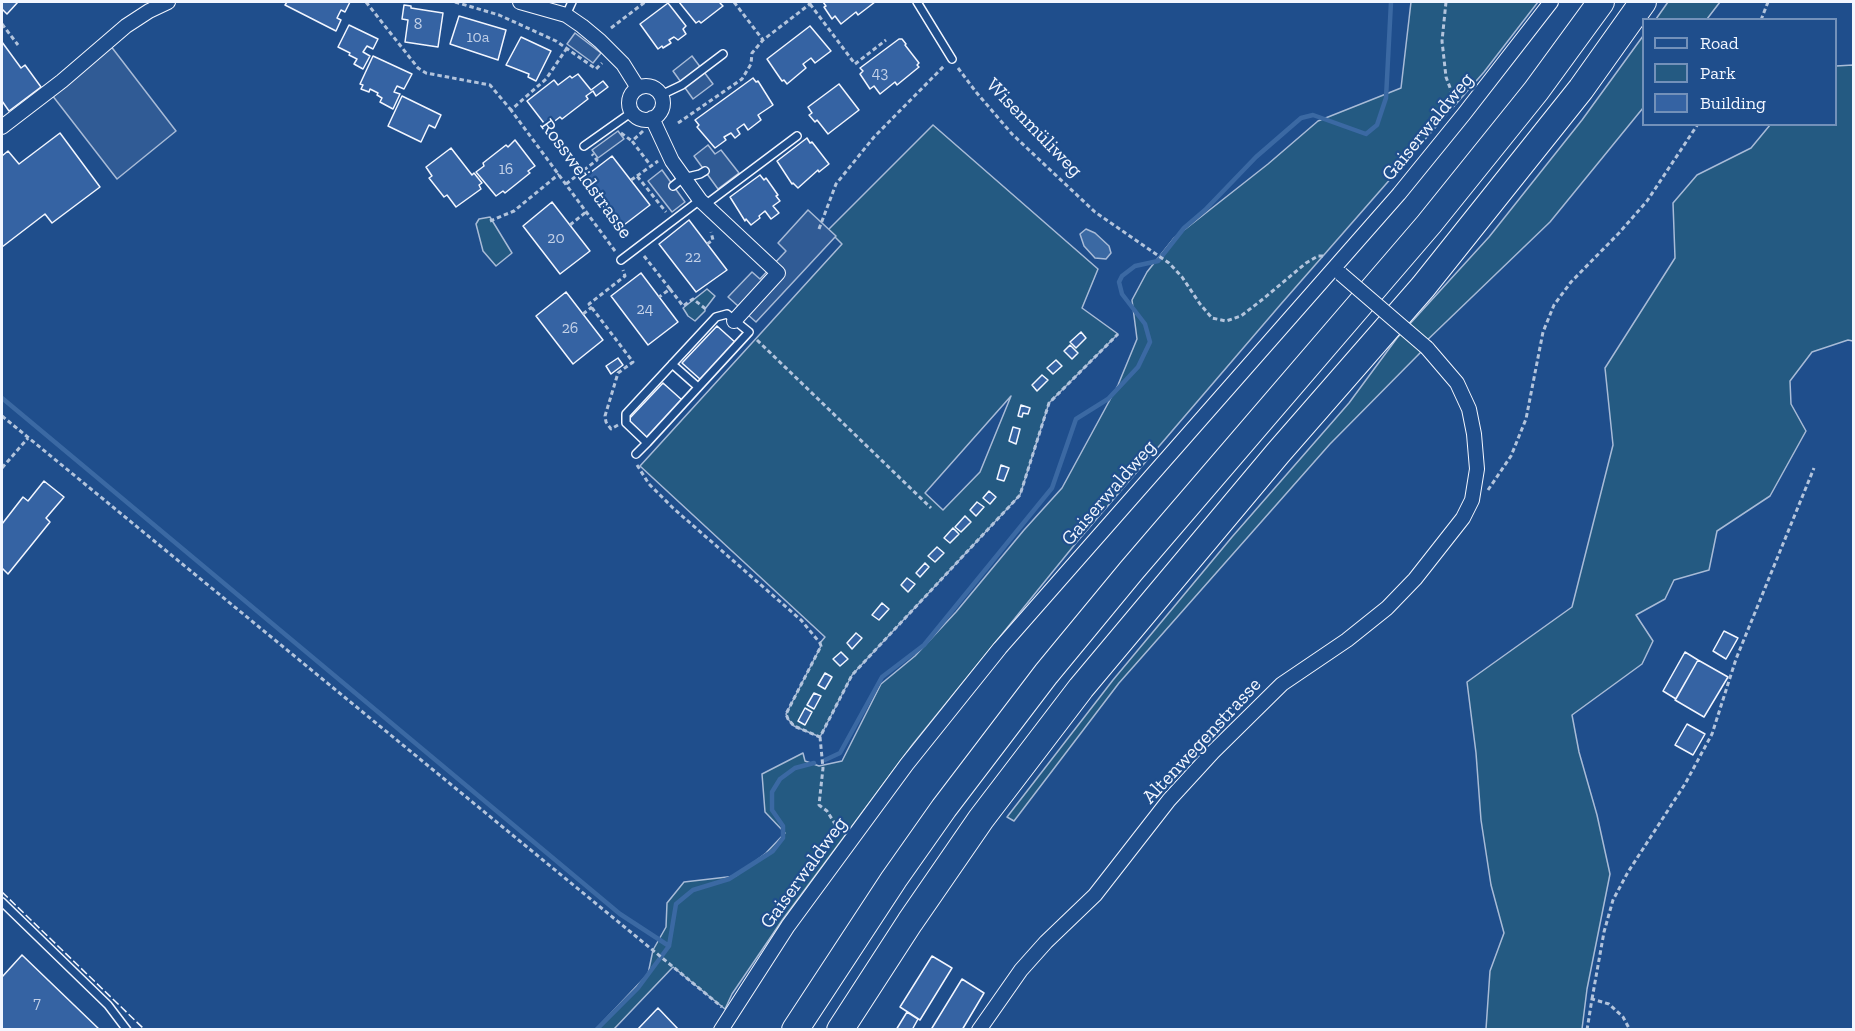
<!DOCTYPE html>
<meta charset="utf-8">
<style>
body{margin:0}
#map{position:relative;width:1855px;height:1031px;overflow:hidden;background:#1f4e8c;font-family:"Zilla Slab",serif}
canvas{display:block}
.frame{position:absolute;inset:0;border:3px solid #f2f6ff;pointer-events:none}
.legend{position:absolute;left:1642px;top:18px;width:195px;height:108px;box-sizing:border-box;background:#1f4e8c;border:2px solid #7391ba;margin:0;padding:8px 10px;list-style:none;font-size:18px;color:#f2f6ff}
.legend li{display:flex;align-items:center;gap:12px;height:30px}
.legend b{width:30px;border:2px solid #7391ba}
</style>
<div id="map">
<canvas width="1855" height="1031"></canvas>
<div class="frame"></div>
<ul class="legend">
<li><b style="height:8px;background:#1f4e8c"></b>Road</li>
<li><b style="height:16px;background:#245a82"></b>Park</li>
<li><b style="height:16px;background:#3563a3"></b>Building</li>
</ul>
</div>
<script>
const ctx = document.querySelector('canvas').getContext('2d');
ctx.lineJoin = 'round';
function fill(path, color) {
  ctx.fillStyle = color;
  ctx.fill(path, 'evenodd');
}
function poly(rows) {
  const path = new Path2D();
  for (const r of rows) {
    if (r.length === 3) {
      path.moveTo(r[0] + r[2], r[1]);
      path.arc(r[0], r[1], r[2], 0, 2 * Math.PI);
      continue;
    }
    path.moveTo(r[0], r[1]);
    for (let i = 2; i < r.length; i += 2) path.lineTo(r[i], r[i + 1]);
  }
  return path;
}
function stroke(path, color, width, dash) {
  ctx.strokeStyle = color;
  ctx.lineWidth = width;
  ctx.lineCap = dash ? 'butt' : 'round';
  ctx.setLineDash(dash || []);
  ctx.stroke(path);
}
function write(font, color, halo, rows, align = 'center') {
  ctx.font = font + ' "Zilla Slab",serif';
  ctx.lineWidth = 4.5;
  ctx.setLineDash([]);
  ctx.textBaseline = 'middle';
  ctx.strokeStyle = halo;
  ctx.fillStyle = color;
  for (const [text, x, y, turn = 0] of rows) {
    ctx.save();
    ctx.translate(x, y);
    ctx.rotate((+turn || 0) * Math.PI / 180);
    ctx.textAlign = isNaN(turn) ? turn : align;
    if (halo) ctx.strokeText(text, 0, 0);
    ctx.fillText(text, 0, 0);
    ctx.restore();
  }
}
const green = poly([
 [1411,2,1538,2,1484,72,1281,304,1076,543,913,744,783,919,732,994,725,1009,673,967,614,1029,596,1029,648,974,653,950,666,927,667,903,684,882,736,876,766,853,785,833,765,812,762,774,803,753,805,761,819,766,842,761,881,684,915,656,956,612,1024,530,1062,488,1118,385,1137,339,1132,300,1147,272,1174,238,1268,164,1318,121,1401,88,1411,2],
 [1668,2,1720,2,1707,19,1656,19,1668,2],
 [1643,36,1643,108,1550,222,1420,347,1421,352,1330,444,1119,683,1014,821,1007,817,1113,680,1232,537,1349,403,1397,338,1489,237,1582,120,1643,36],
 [1853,65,1853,341,1848,340,1812,352,1790,381,1791,404,1806,431,1770,496,1717,531,1709,570,1674,580,1665,599,1636,615,1653,641,1642,664,1572,715,1579,752,1597,815,1610,874,1587,989,1582,1029,1486,1029,1490,971,1504,933,1491,885,1481,820,1476,753,1467,682,1572,607,1613,445,1605,368,1675,258,1673,203,1697,175,1751,148,1770,125,1836,124,1836,66,1853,65],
 [933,125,1098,269,1082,308,1118,334,1049,403,1020,495,852,675,820,737,794,726,788,719,786,714,821,646,820,643,825,637,640,466,842,244,828,230,933,125],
 [1011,396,980,472,943,510,925,493,1011,396],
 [490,217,512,253,496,266,483,251,476,224,479,219,490,217],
 [707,289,715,296,705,309,705,311,695,321,688,316,683,308,707,289]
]);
fill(green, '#245a82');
stroke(green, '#a8bbd7', 1.5);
const parking = poly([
 [575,33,601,53,593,63,567,44,575,33],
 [110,45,176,131,117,179,52,95,110,45],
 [692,56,713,84,693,99,673,71,692,56],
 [618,131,624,139,598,158,592,150,618,131],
 [708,145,715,154,721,150,739,173,718,189,694,156,708,145],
 [662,170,685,202,672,212,648,181,662,170],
 [808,210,836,236,756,322,728,297,752,272,760,279,786,251,778,243,808,210]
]);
fill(parking, '#305b95');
stroke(parking, '#a8bbd7', 1.5);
const water = poly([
 [1086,229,1095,233,1109,246,1111,253,1106,259,1095,258,1084,246,1080,234,1086,229]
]);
fill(water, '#3b69a3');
stroke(water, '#a8bbd7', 1.5);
stroke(poly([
 [2,398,620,914,669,946],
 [825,760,840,753,882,677,924,645,1052,488,1076,419,1108,399,1138,367,1150,342,1145,324,1122,294,1119,282,1122,276,1135,266,1158,261,1184,228,1205,210,1256,157,1301,118,1313,115,1366,134,1377,125,1386,98,1391,2],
 [596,1030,638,988,669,946,676,904,693,890,729,879,773,851,783,838,783,826,772,810,772,792,780,779,795,768,814,763]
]), '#3b69a3', 4.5);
const building = poly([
 [2,2,18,2,7,14,2,9,2,2],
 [287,2,350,2,345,12,341,10,337,18,341,20,336,31,285,5,287,2],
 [679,2,722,2,720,3,723,6,701,23,699,21,696,23,679,2],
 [823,2,875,2,858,15,856,12,841,24,835,16,832,19,824,7,826,6,823,2],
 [668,3,686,26,683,29,686,34,678,40,674,37,669,40,671,43,663,48,662,46,658,49,640,24,668,3],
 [404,5,411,6,411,8,443,13,438,47,405,42,408,20,402,19,404,5],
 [459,16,506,30,498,60,450,44,459,16],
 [349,25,378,39,373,49,367,46,363,52,370,56,363,69,354,64,357,59,349,55,350,53,338,47,349,25],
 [810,26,831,51,815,63,811,58,803,64,806,68,787,84,784,80,782,81,767,59,810,26],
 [521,37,551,51,536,81,528,77,529,74,506,65,521,37],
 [899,39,902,39,906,44,905,45,919,63,917,65,919,67,897,85,895,82,880,94,874,86,870,89,860,74,863,71,860,68,899,39],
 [2,42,21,68,25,65,41,87,9,111,2,101,2,42],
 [373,56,412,74,404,89,397,86,394,92,400,94,393,109,380,102,382,98,377,95,378,93,370,89,369,92,361,89,363,85,360,84,373,56],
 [578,74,591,90,603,81,608,87,596,96,593,91,586,96,588,99,562,119,560,117,547,127,527,101,554,80,558,85,570,76,572,78,578,74],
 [753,78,756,82,758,81,773,105,758,115,761,120,748,130,744,124,737,129,740,134,735,138,731,133,724,137,726,140,715,148,697,127,699,125,695,120,753,78],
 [839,84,859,110,828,134,817,120,815,122,809,115,812,113,808,107,839,84],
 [402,96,441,115,435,128,429,125,421,142,388,126,402,96],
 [60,133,100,187,52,223,45,214,2,247,2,156,8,151,19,164,60,133],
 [807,138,810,143,812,142,829,164,819,172,818,170,798,188,793,183,792,184,777,161,807,138],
 [515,140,535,166,528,171,530,173,505,193,503,191,496,196,476,172,484,166,483,163,506,145,508,147,515,140],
 [451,148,472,175,474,173,482,183,479,185,481,189,456,207,447,195,444,197,429,178,432,176,426,167,451,148],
 [612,156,650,205,620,228,582,179,612,156],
 [760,175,764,180,766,178,778,195,776,196,780,201,773,206,779,213,771,219,765,211,759,216,760,218,751,225,746,219,745,221,730,197,760,175],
 [552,202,590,251,560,274,523,226,552,202],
 [689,220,727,270,696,292,659,244,689,220],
 [641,273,678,322,648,345,611,296,641,273],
 [566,292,603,340,573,364,536,316,566,292],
 [717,326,736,343,701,380,682,363,717,326],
 [1081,332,1086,338,1076,348,1070,342,1081,332],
 [1070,345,1078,353,1072,359,1064,351,1070,345],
 [618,358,623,365,611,374,606,366,618,358],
 [1056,360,1062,366,1053,374,1047,368,1056,360],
 [1042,375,1048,380,1037,391,1032,385,1042,375],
 [663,383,682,400,646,438,628,420,663,383],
 [1021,405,1030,408,1028,414,1023,413,1022,417,1018,416,1021,405],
 [1013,427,1020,429,1016,444,1009,441,1013,427],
 [1001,465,1009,468,1004,481,997,479,1001,465],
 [44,481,64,497,46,518,50,522,8,574,2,568,2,524,23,497,28,501,44,481],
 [989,491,996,497,990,504,983,498,989,491],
 [977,502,984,507,976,516,970,510,977,502],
 [965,516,971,522,961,532,955,527,965,516],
 [953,528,959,534,950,543,944,538,953,528],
 [937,547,944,553,935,562,928,556,937,547],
 [925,563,929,567,920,577,916,573,925,563],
 [907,578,915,584,908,592,901,585,907,578],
 [882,603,889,609,879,620,872,615,882,603],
 [1724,631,1738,638,1726,659,1713,651,1724,631],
 [856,633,862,638,852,649,847,643,856,633],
 [841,652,848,659,840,666,833,659,841,652],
 [1685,652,1698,660,1676,699,1663,691,1685,652],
 [1698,660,1728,677,1704,717,1675,700,1698,660],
 [825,673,832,677,825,689,818,685,825,673],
 [814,693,821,696,814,709,807,705,814,693],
 [805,708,812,712,805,725,798,721,805,708],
 [1687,724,1705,734,1693,755,1675,745,1687,724],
 [22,955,100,1030,2,1030,2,977,22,955],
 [932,956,952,968,920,1020,900,1007,932,956],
 [962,979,984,993,962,1030,934,1030,932,1028,962,979],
 [658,1008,679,1030,637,1030,658,1008],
 [907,1012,918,1019,912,1030,896,1030,907,1012]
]);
fill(building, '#3563a3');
stroke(building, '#f2f6ff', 1.5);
const service = poly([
 [917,2,952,59],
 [566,15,572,2],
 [661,95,682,85,723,54],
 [584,146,632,112],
 [673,186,683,178,700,174,705,171],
 [705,205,797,136],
 [621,260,700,200],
 [672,364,698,387],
 [636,454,647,443,749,332,727,314,716,317,626,414,626,423,647,443],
 [2,902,108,1005,127,1030]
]);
const minor = poly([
 [520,2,566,15,582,26,600,41,623,64,638,88],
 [646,103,17],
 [652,118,672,161,700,200,778,273,734,321],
 [2,127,62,81,126,26,149,11,168,2],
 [721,1030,788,926,907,764,1000,648,1399,194,1464,114,1551,2],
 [979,1030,1021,970,1046,942,1095,895,1169,800,1213,752,1282,684,1347,640,1387,608,1415,579,1463,518,1472,500,1477,469,1474,434,1469,409,1457,383,1427,348]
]);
const motorway = poly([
 [795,1030,894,879,944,808,1046,674,1131,571,1429,224,1536,91,1601,2],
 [840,1030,910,922,981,819,1081,688,1278,453,1423,287,1581,89,1643,2]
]);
stroke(service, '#f2f6ff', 10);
stroke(minor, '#f2f6ff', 16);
stroke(motorway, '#f2f6ff', 28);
stroke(poly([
 [366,2,418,68,426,73,490,85,511,110],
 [455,2,499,15,556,41,596,69,602,63],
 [734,2,763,40],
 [1446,2,1442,41,1446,77,1455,101],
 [810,4,855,64,886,40],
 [1761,20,1768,2],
 [2,24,18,45],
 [611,28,645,2],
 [567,48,546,79,511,110,615,251],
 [958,68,976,92,1012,134,1095,212,1169,263,1182,277,1200,304,1212,318,1226,321,1241,316,1263,299,1306,263,1318,256,1325,256],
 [678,123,742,79,751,64,752,53,763,40,810,4,808,2],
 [643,131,632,141,651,166],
 [621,133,632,141],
 [637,176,658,161],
 [631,180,637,176,666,212],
 [566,184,597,160,592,154],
 [490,221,514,211,559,174],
 [570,225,586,212],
 [819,229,836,184,874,137,944,66],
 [707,244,713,240,711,232],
 [644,256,670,289,659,297],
 [670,289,683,306,693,299,707,310],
 [583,314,592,307],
 [757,340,931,508],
 [2,416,722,1007],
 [618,425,611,429,606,422,605,416,618,373,633,362,589,304,625,276,623,270],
 [637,465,649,484,673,508,801,620,820,643,821,646,786,714,788,719,794,726,820,737,852,675,1020,495,1049,403,1118,334],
 [2,468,28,438],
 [1488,490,1511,456,1526,419,1543,332,1554,305,1571,282,1619,233,1647,201,1698,124],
 [820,737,823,768,819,805,827,811,840,832],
 [1592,999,1604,932,1613,900,1628,872,1685,784,1712,734,1736,659,1814,468],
 [1587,1030,1592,999,1609,1004,1623,1017,1630,1030]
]), '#b3c4dc', 3, [4.5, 3]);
stroke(service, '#1f4e8c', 7);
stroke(minor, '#1f4e8c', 14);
stroke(motorway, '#1f4e8c', 26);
const minorBridge = poly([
 [1341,274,1427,348]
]);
stroke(minorBridge, '#f2f6ff', 16, []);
stroke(minorBridge, '#1f4e8c', 14);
stroke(poly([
 [2,892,145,1030]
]), '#f2f6ff', 1.5, [8, 3]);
write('16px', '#c3d1e8', null, [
 ["8",418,24],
 ["10a",478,37],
 ["43",880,73],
 ["16",506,169],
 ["20",556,238],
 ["22",693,257],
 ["24",645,309],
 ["26",570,328],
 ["7",37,1003]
]);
write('20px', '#f2f6ff', '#1f4e8c', [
 ["Gaiserwaldweg",1428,127,-51],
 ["Wisenmüliweg",1034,128,46],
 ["Rossweidstrasse",586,179,54],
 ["Gaiserwaldweg",1109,493,-49],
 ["Altenwegenstrasse",1202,741,-47],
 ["Gaiserwaldweg",804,873,-54]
]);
</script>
